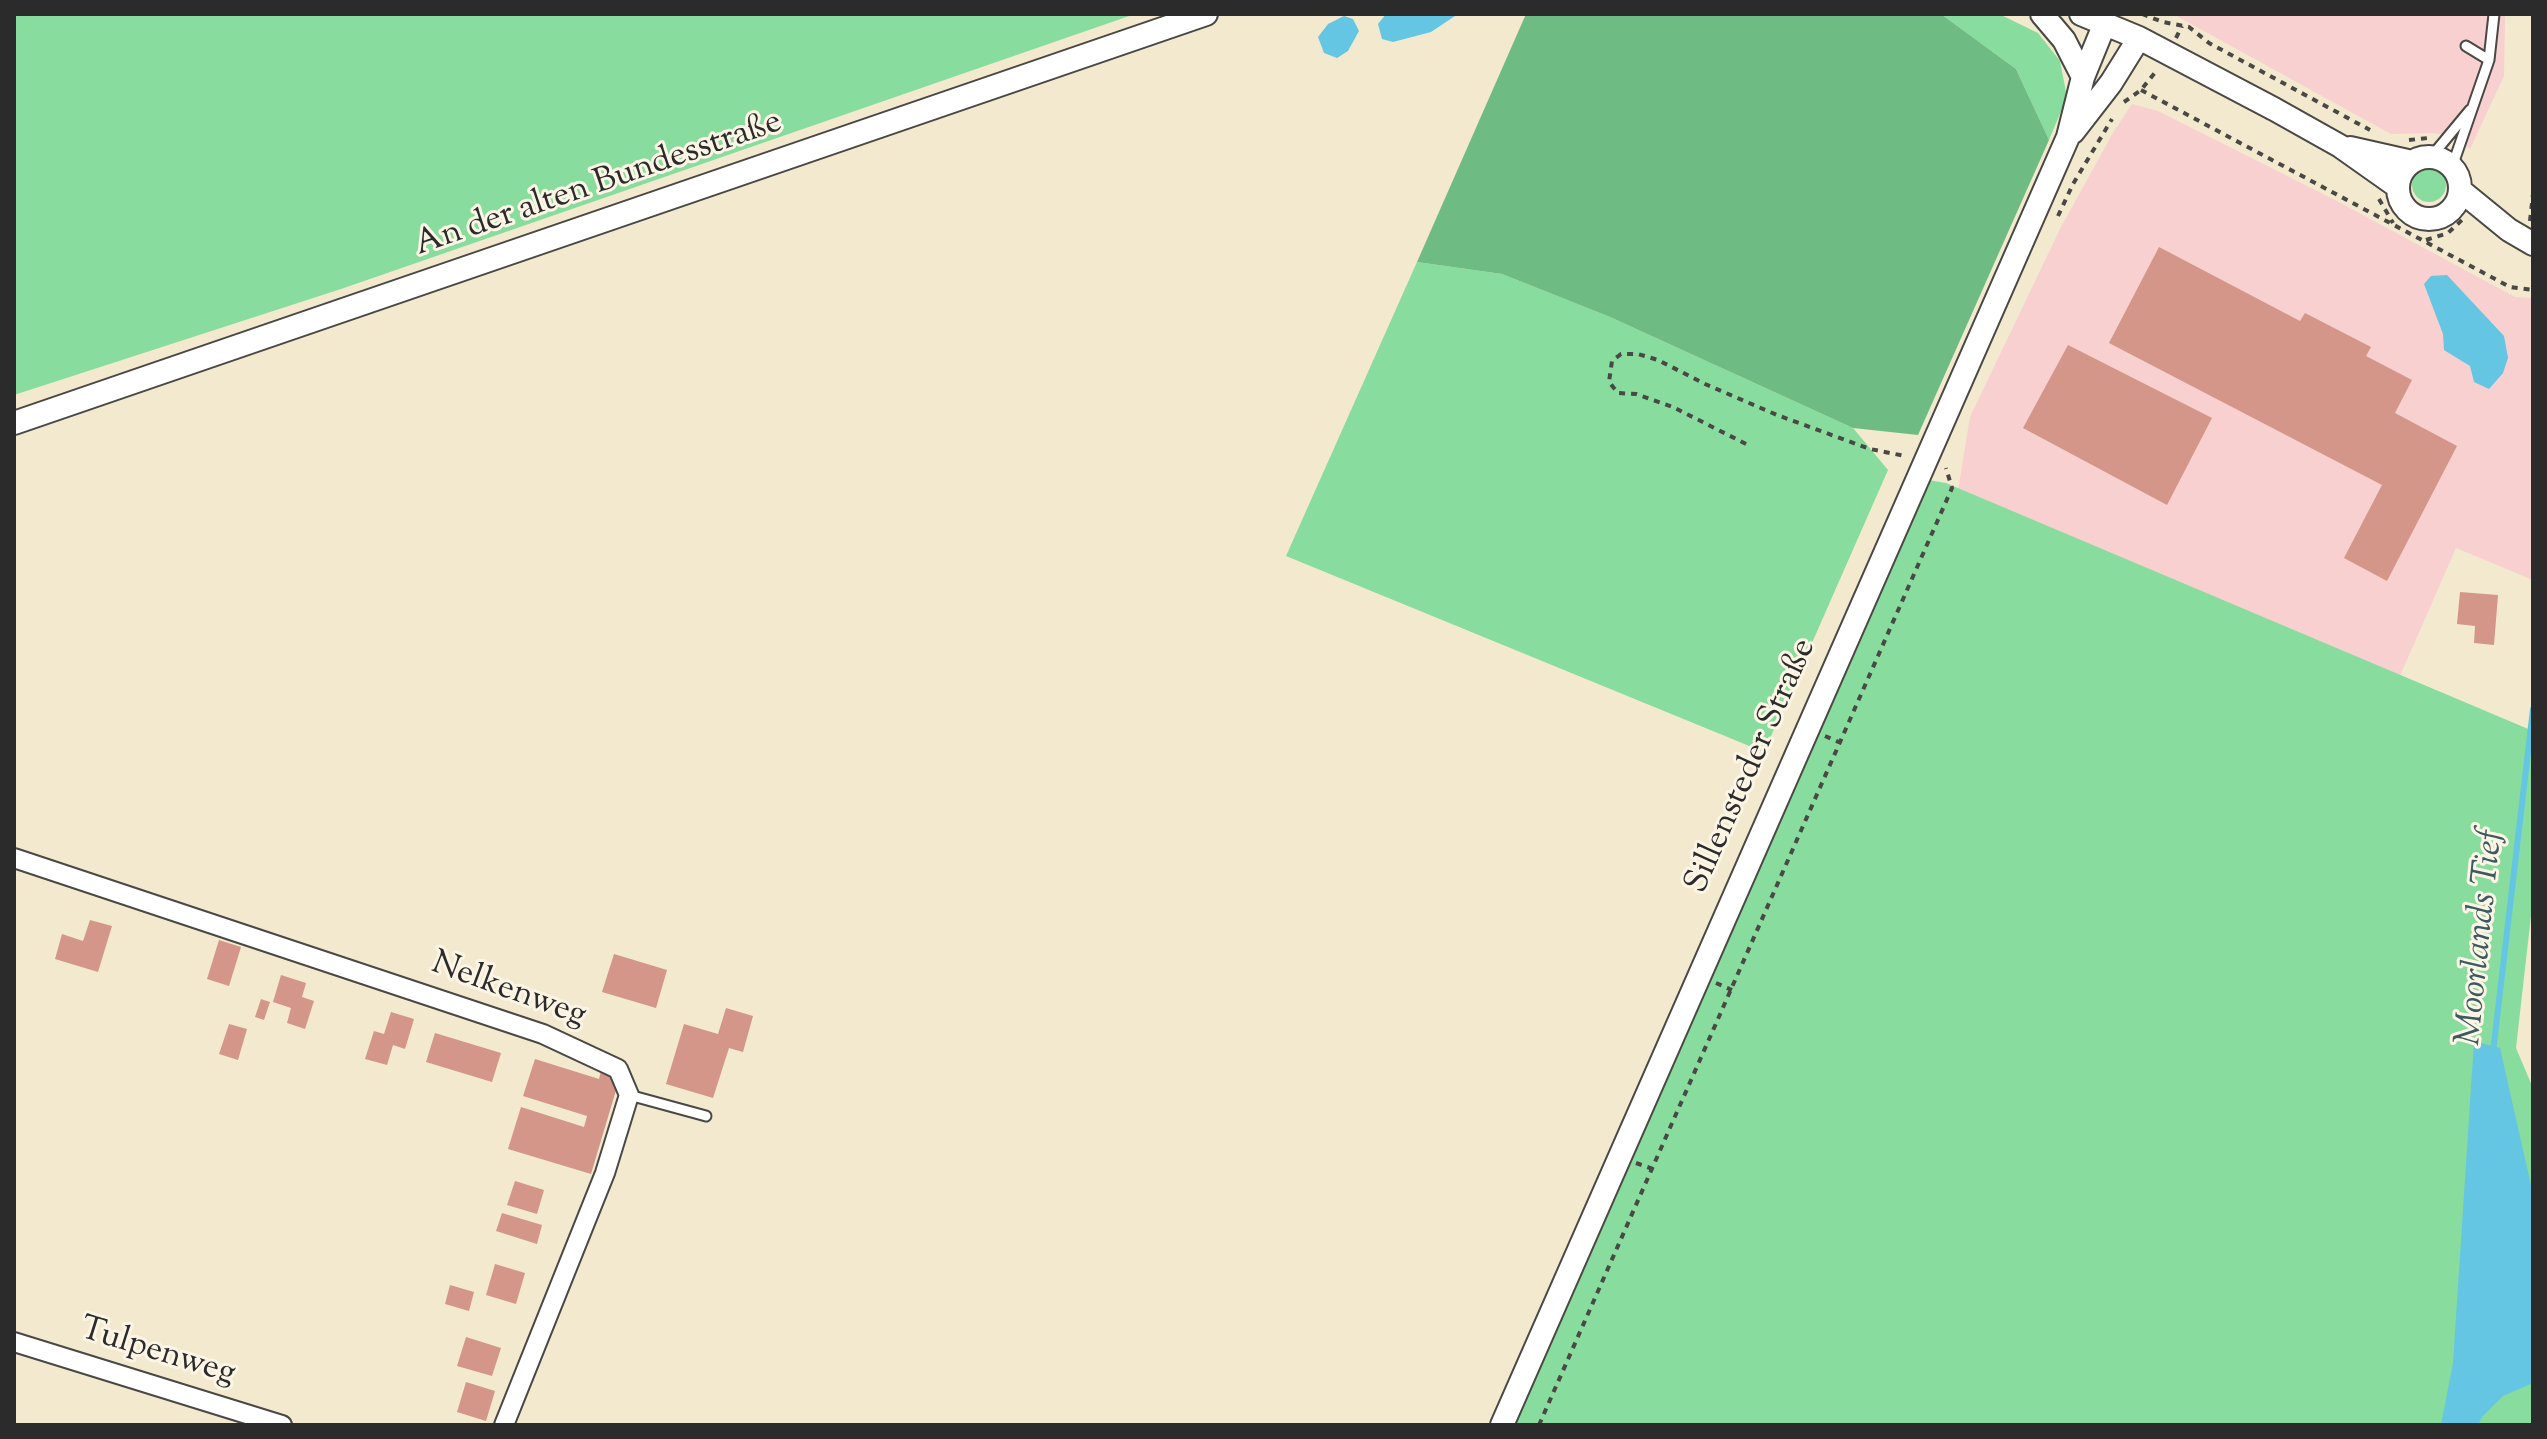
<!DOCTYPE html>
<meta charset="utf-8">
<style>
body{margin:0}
#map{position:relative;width:2547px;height:1439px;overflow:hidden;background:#f2e9cf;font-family:"Sorts Mill Goudy",serif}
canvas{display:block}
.frame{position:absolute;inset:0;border:16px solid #2b2b2b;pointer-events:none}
</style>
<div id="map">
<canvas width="2547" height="1439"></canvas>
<div class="frame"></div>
</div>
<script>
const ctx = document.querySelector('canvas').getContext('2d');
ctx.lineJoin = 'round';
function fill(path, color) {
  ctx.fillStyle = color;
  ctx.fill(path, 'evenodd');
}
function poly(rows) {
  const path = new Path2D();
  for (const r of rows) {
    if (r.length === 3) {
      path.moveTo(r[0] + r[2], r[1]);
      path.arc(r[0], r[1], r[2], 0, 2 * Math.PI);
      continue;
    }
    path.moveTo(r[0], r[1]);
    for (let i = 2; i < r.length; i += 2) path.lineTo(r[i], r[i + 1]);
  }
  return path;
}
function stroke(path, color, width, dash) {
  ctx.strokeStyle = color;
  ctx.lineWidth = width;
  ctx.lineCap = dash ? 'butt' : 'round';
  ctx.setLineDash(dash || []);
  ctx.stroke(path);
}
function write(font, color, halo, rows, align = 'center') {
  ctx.font = font + ' "Sorts Mill Goudy",serif';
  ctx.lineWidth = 6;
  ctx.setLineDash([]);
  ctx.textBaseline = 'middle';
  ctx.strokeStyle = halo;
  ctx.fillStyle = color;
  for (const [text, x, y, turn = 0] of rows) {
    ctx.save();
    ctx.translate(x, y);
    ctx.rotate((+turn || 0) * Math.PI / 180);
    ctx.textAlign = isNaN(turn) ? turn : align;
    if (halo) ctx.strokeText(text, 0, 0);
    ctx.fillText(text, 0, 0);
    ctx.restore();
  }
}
fill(poly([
 [2173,14,2505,14,2504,76,2470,149,2454,138,2434,133,2391,134],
 [2132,104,2158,111,2333,199,2515,297,2533,298,2533,580,2456,548,2399,678,1958,491,1970,417,2061,227,2114,131]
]), '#f7d0cf');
fill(poly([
 [14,14,1135,14,341,289,14,395],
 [1941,14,1999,14,2038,33,2060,61,2067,97,2049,140,2016,69],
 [2429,185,17],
 [1417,262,1502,274,1610,317,1853,428,1888,470,1764,752,1286,556],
 [1928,480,1946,483,2533,731,2533,898,2516,1048,2533,1088,2533,1425,1510,1425]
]), '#88dc9d');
fill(poly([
 [1526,14,1941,14,2016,69,2049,140,1918,435,1853,428,1610,317,1502,274,1417,262]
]), '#6ebc84');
fill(poly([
 [1386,14,1458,14,1431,32,1393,42,1382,39,1378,24],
 [1344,16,1353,19,1359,31,1348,51,1337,58,1324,53,1318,37,1328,24],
 [2447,275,2504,336,2508,358,2503,373,2489,389,2474,382,2470,366,2444,350,2443,334,2424,284,2431,276],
 [2474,1041,2500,1048,2533,1194,2533,1383,2503,1396,2482,1417,2478,1425,2441,1425,2453,1363]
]), '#64c6e2');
stroke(poly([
 [2493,1052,2533,709]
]), '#64c6e2', 6);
fill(poly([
 [2159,247,2300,321,2305,313,2371,347,2366,356,2412,380,2395,413,2457,446,2387,581,2344,558,2382,485,2109,343],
 [2068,345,2212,418,2167,505,2023,428],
 [2460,592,2498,595,2494,645,2474,643,2475,626,2457,624],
 [90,920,112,926,98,972,55,959,62,934,83,941],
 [219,940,241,947,229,986,207,979],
 [614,954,667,970,656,1008,602,992],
 [281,975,306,983,302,997,314,1001,305,1029,287,1023,291,1008,273,1002],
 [261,999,270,1002,264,1020,255,1017],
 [726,1008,753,1016,743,1052,729,1048,713,1098,666,1084,684,1024,718,1034],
 [391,1012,414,1019,405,1049,393,1045,387,1065,365,1059,374,1031,384,1034],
 [229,1024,247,1029,238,1060,219,1054],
 [435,1033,501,1053,492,1082,426,1062],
 [535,1059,599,1079,601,1071,620,1077,591,1174,508,1149,521,1107,584,1127,587,1116,523,1096],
 [515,1181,544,1190,537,1214,507,1205],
 [502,1213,542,1225,537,1244,496,1231],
 [495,1264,525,1273,516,1304,486,1295],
 [450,1285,474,1292,469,1311,445,1304],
 [466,1337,501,1348,492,1376,457,1366],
 [466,1382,495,1391,486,1421,457,1412]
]), '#d39689');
const service = poly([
 [2466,46,2489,60],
 [2431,157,2470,110],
 [2452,167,2489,60,2494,14],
 [629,1095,706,1116]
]);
const minor = poly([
 [14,858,543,1034,618,1069,629,1095,605,1173,504,1425],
 [14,1342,282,1425]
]);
const tertiary = poly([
 [2042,14,2064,40,2083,77],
 [2081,14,2139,38,2274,109,2340,146,2398,187],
 [2073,132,2111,83,2139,38],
 [2350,148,2412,162],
 [2429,188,31],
 [2460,190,2509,230,2533,244],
 [14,423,1206,14],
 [1502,1425,2068,137,2083,77,2105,23]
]);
stroke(service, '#494844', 13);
stroke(minor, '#494844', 22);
stroke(tertiary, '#494844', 26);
stroke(poly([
 [2142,14,2163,22,2189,27,2209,43,2370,130],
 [2176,38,2182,26],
 [2141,90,2510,287,2533,290],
 [2124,102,2141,90,2157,70],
 [2409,140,2428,138],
 [2379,199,2393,223],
 [2058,216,2073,184,2112,119],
 [2530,221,2533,194],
 [2426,240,2448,233,2463,219],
 [1746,444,1673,407,1636,394,1618,393,1609,382,1612,361,1621,354,1638,354,1658,360,1705,384,1777,415,1870,449,1905,456],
 [1825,736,1841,743],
 [1716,983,1732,990],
 [1636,1163,1653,1169],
 [1539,1425,1952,488,1946,468]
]), '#494844', 4, [6, 6]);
stroke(service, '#fff', 9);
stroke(minor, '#fff', 18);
stroke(tertiary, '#fff', 22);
write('34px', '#2b2b2b', '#fcf5e5', [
 ["An der alten Bundesstraße",599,186,-19],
 ["Sillensteder Straße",1753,767,-66],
 ["Nelkenweg",508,992,20],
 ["Tulpenweg",157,1354,17]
]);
write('italic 36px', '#3c5a62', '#fcf5e5', [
 ["Moorlands Tief",2483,938,-84]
]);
</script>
